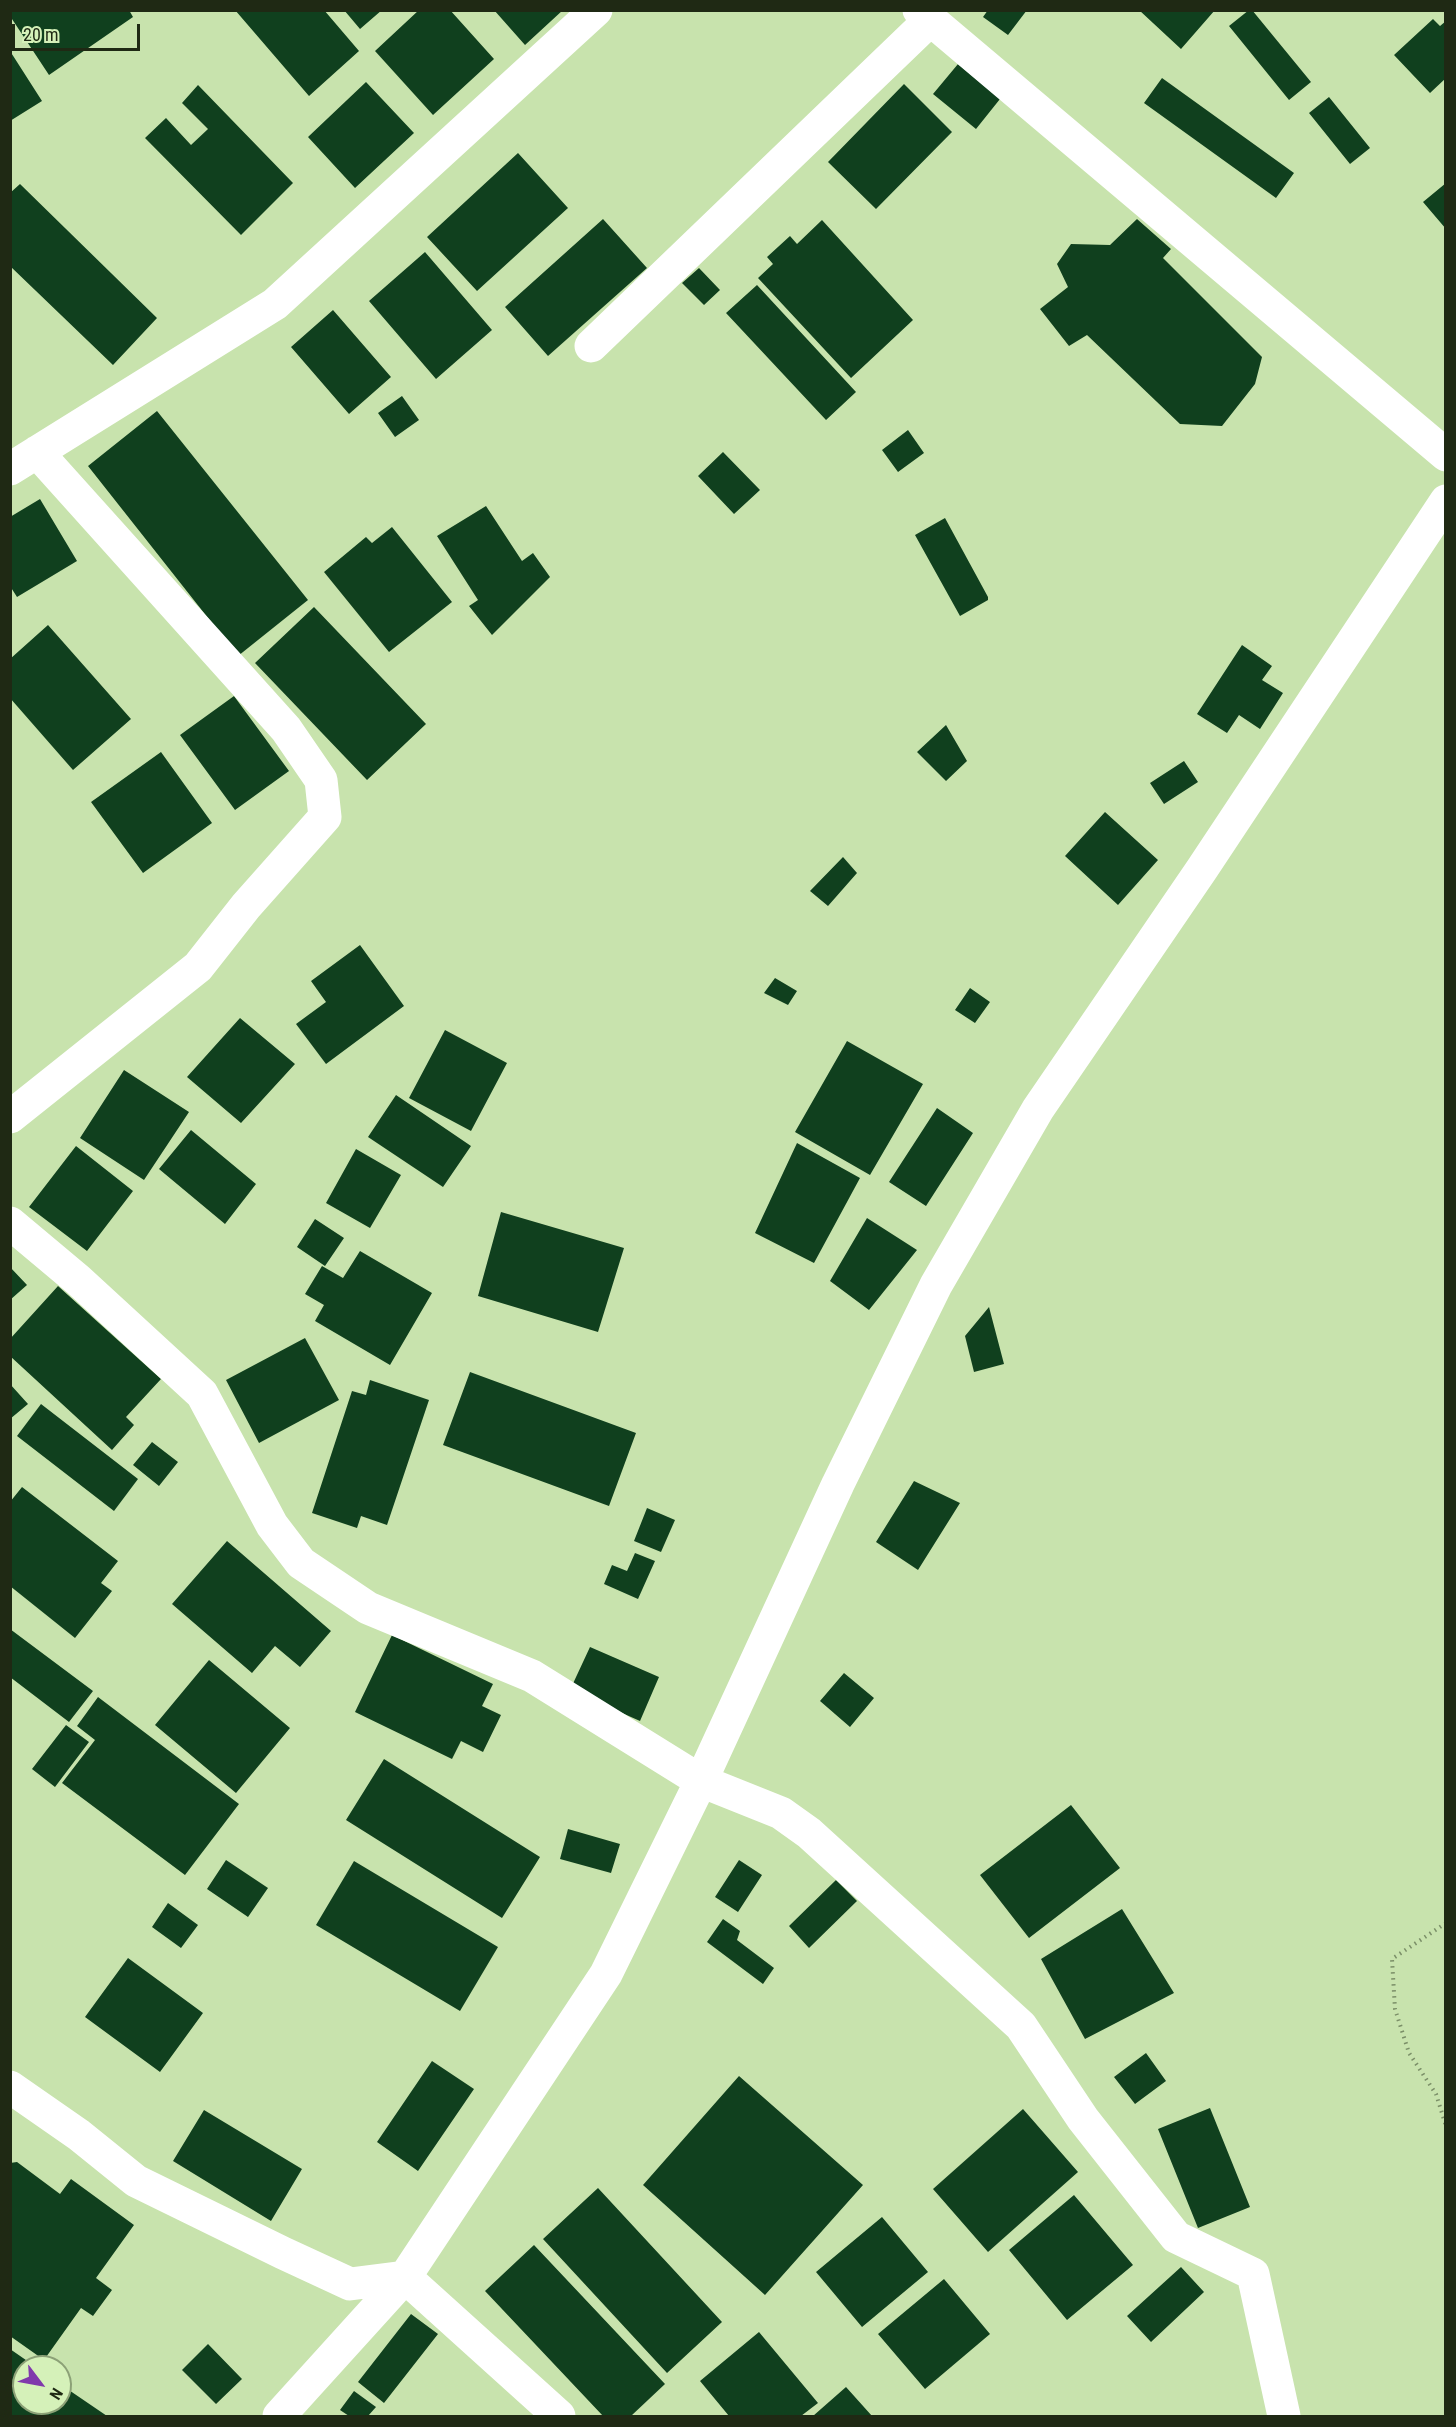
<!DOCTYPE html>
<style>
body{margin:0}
#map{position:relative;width:1456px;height:2427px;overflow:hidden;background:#c8e3ad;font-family:"Roboto Condensed",sans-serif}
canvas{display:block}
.frame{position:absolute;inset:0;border:12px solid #1f2914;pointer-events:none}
.north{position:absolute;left:12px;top:2355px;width:60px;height:60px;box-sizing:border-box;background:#d5f1b9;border:2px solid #8ca177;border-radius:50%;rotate:122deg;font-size:16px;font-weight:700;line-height:24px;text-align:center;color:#1f2914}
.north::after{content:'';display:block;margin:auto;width:21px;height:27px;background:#8039ac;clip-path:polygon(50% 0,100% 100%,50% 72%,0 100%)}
.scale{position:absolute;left:12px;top:24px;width:128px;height:27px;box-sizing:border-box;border:3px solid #1f2914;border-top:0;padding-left:8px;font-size:18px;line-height:21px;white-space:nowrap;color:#1f2914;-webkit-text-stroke:4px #d5f1b9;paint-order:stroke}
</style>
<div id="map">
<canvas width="1456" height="2427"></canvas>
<div class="frame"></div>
<div class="north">N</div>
<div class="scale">20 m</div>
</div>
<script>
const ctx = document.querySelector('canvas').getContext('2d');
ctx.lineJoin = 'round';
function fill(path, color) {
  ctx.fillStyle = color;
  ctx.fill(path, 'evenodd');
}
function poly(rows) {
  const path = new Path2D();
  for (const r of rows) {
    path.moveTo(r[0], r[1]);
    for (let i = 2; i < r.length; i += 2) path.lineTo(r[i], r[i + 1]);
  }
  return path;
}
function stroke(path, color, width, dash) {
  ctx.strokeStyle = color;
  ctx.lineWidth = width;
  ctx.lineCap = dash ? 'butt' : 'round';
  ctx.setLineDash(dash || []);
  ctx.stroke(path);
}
fill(poly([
 [10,10,129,10,133,17,49,75,10,16],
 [235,10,324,10,359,51,309,96],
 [344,10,382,10,360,29],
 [419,10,450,10,494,59,433,115,375,51],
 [494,10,563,10,525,45],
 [988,10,1027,10,1008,35,983,17],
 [1139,10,1215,10,1181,49],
 [1249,10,1252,10,1311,82,1289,100,1229,26],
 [1433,19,1440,26,1446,21,1446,78,1430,93,1394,55],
 [10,51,42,101,10,121],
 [958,64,1000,99,976,129,933,94],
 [1162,78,1294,173,1276,198,1144,103],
 [366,82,414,133,355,188,308,137],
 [904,84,952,132,876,209,828,162],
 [198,85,293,183,241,235,145,138,166,118,191,145,208,129,182,103],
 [1329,97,1370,148,1350,164,1309,113],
 [518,153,568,208,477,291,427,237],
 [1446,183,1446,229,1423,202],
 [20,184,157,318,113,365,10,266,10,193],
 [603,219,647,268,548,356,505,307],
 [1137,219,1171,249,1163,258,1262,357,1255,384,1222,426,1180,424,1087,335,1069,346,1040,309,1068,287,1057,264,1071,244,1110,245],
 [822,220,913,320,851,378,758,278,773,264,767,257,790,236,797,244],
 [425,252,492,330,436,379,369,301],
 [699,268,720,290,704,305,682,283],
 [757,285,856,392,826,420,726,313],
 [333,310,391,377,349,414,291,347],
 [402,396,419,420,395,437,378,413],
 [157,411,308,600,238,656,88,466],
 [908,430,924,453,898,472,882,450],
 [723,452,760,490,734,514,698,476],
 [40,499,77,561,17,597,10,586,10,517],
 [486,506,522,561,533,553,550,577,492,635,469,606,478,600,437,536],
 [945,518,988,597,988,600,960,616,915,535],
 [392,527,452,602,389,652,324,572,366,537,372,543],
 [314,607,426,724,367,780,255,663],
 [48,625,131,719,73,770,10,698,10,659],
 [1242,645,1272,666,1262,680,1283,693,1260,729,1239,715,1227,733,1197,714],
 [234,696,289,771,235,810,180,735],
 [946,725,967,761,946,781,917,752],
 [161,752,212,823,143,873,91,802],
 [1184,761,1198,782,1164,804,1150,783],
 [1105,812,1158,860,1118,905,1065,856],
 [843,857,857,873,828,906,810,891],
 [360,945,404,1006,326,1064,296,1024,326,1002,311,981],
 [775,978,797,991,788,1005,764,993],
 [970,988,990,1002,975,1023,955,1010],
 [240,1018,295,1064,241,1123,187,1077],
 [445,1030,507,1063,471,1131,409,1098],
 [847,1041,923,1084,870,1175,795,1132],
 [124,1070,189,1112,144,1180,80,1138],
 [396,1095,471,1146,443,1187,368,1137],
 [937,1108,973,1133,926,1206,889,1182],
 [191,1130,256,1184,225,1224,159,1169],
 [797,1143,860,1178,814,1263,755,1233],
 [76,1146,133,1191,87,1251,29,1207],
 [356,1149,401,1175,370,1228,326,1203],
 [501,1212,624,1248,598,1332,478,1296],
 [867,1218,917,1250,869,1310,830,1281],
 [315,1219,344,1238,325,1266,297,1247],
 [360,1251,432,1293,390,1365,315,1321,324,1305,305,1294,322,1266,343,1278],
 [10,1267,27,1285,10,1300],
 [58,1286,161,1379,126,1417,134,1425,112,1450,10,1356,10,1339],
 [989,1307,1004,1364,974,1372,965,1336],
 [305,1338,339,1400,259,1443,226,1380],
 [470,1372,636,1433,609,1506,443,1445],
 [370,1380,429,1400,387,1525,361,1516,357,1528,312,1513,352,1391,366,1395],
 [10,1384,28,1404,10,1419],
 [41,1404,138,1479,114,1511,17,1436],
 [152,1442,178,1462,159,1486,133,1465],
 [914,1481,960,1503,918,1570,876,1542],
 [22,1487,118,1561,101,1583,112,1591,75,1638,10,1586,10,1502],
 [647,1508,675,1520,661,1552,634,1541],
 [227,1541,331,1631,300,1667,275,1646,252,1673,172,1604],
 [635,1553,655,1561,638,1599,604,1584,612,1565,627,1571],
 [10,1629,93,1691,69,1722,10,1677],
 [392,1635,493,1684,482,1706,501,1715,483,1752,461,1741,452,1759,355,1712],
 [590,1647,659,1677,640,1721,570,1690],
 [209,1660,290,1728,236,1793,155,1725],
 [844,1673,874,1698,850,1727,820,1701],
 [98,1697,239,1804,185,1875,62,1783,95,1740,77,1726],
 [66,1725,89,1742,55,1787,32,1769],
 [384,1759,540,1857,502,1918,346,1820],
 [1071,1805,1120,1868,1029,1938,980,1875],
 [568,1829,620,1844,611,1873,560,1859],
 [226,1860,268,1888,248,1917,207,1889],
 [739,1860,762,1875,738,1912,715,1897],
 [354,1861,498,1947,460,2011,316,1925],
 [836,1880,857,1901,809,1948,789,1926],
 [168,1903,198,1925,181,1948,152,1927],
 [1122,1909,1174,1993,1085,2039,1041,1959],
 [723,1919,740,1931,737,1940,774,1968,763,1984,707,1942],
 [128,1958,203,2013,160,2072,85,2017],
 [1146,2053,1166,2081,1135,2104,1114,2077],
 [432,2061,474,2089,418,2171,377,2142],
 [739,2076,863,2185,765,2295,643,2185],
 [1210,2108,1250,2207,1198,2228,1158,2129],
 [1023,2109,1078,2172,988,2252,933,2189],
 [204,2110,302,2169,271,2221,173,2161],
 [17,2162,60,2194,71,2179,134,2225,96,2278,112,2290,93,2316,81,2308,44,2360,10,2336,10,2163],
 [598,2188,722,2322,667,2373,543,2239],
 [1074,2195,1133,2265,1067,2320,1009,2250],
 [882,2217,928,2272,862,2327,816,2272],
 [534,2245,665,2384,631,2416,603,2416,485,2291],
 [1181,2267,1204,2292,1151,2342,1127,2316],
 [944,2279,990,2334,925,2389,878,2334],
 [411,2314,438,2334,384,2403,358,2382],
 [759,2332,818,2403,801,2416,729,2416,700,2381],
 [208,2344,242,2379,216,2404,182,2370],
 [10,2349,36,2367,24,2367,24,2403,60,2403,60,2384,107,2416,10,2416],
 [846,2387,872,2416,813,2416],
 [354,2391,376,2407,368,2416,349,2416,340,2410]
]), '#10401e');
stroke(poly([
 [1446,1923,1392,1959,1395,2009,1409,2053,1436,2094,1446,2126]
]), '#7b8f68', 4, [1.5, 4.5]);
stroke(poly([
 [919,10,1446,455],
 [591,346,930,20],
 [10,469,275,304,596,10],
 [10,1117,198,967,246,906,325,817,321,780,286,729,37,452],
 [10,1223,78,1280,202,1394,272,1525,301,1563,368,1608,532,1676,701,1781,781,1813,809,1833,1021,2026,1083,2119,1176,2237,1253,2274,1284,2416],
 [10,2087,79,2135,136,2181,283,2253,350,2284,405,2277,559,2416],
 [279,2416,405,2277,606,1974,701,1781,838,1484,936,1285,1038,1109,1202,869,1446,501]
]), '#fff', 33);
</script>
